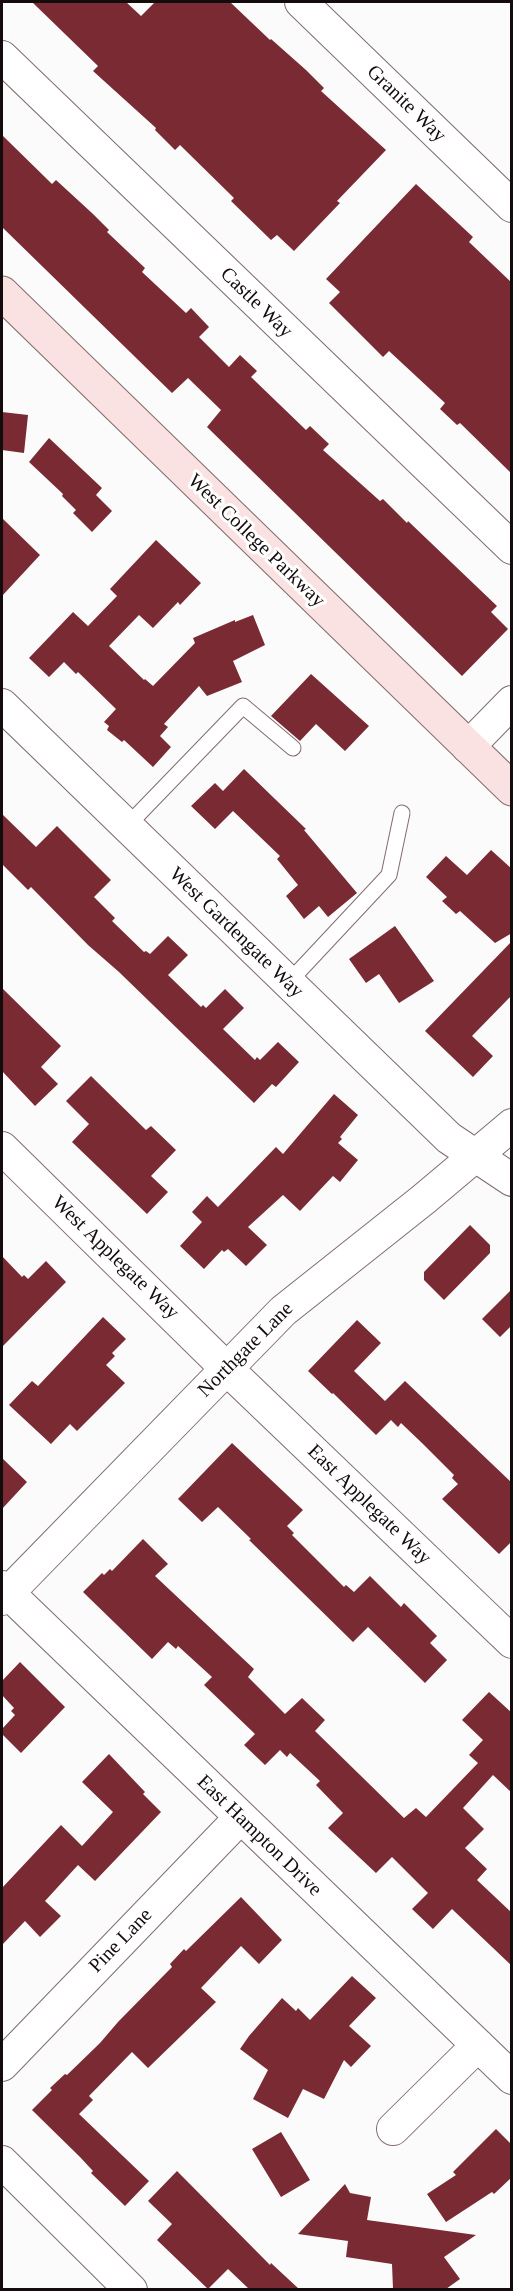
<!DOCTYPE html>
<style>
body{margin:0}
#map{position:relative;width:513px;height:2291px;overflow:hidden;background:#fbfbfb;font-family:Georgia,serif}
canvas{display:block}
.frame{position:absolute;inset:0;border:3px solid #140c0c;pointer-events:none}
</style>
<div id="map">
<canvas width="513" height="2291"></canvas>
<div class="frame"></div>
</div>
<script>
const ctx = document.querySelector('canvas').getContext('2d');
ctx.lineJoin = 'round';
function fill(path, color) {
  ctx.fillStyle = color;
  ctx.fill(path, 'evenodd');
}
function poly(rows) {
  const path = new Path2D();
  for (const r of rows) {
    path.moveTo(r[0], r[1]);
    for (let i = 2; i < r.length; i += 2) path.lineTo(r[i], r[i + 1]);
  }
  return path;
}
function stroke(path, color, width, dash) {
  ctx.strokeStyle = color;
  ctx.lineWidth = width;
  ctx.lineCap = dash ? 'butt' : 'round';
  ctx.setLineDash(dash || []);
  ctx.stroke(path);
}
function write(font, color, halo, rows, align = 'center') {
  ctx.font = font + ' Georgia,serif';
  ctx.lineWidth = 6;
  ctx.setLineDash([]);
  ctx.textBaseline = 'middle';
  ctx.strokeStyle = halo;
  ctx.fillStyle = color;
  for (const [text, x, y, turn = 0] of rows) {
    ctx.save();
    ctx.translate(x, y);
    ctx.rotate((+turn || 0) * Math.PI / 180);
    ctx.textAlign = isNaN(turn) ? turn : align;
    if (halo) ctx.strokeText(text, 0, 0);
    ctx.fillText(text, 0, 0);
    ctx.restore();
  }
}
fill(poly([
 [32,2,126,2,141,16,155,2,230,2,270,40,271,39,306,70,324,88,321,91,386,150,337,201,340,203,294,251,277,235,271,240,231,201,234,198,180,145,175,150,155,130,156,128,93,71,98,66],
 [2,135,52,184,56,180,93,214,109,230,107,232,145,268,142,272,186,313,191,308,209,327,199,337,229,367,240,355,257,371,251,377,306,430,310,426,329,444,323,450,380,501,383,499,407,523,408,521,497,606,491,612,508,629,462,676,207,427,221,410,188,378,172,393,2,227],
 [416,184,473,237,469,242,512,283,512,474,460,423,457,425,440,409,445,403,389,351,383,357,329,303,340,292,326,279],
 [2,412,28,415,24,453,2,450],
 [49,438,102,488,96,495,112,511,92,532,73,513,76,510,62,496,63,494,29,462],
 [2,518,40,555,2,596],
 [156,540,201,583,180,605,178,602,153,628,139,615,109,646,144,680,145,679,153,686,195,643,193,638,235,620,235,622,253,615,265,645,233,661,242,682,207,696,199,686,164,724,168,727,160,736,171,747,153,767,124,740,122,742,107,730,109,726,104,722,116,709,78,672,76,674,64,662,49,677,29,658,73,612,88,626,117,596,110,589],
 [311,674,369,726,345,751,316,724,300,741,271,716],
 [244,769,306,829,304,830,357,893,328,917,319,906,304,919,286,896,298,885,277,859,280,856,233,811,215,829,191,806,215,783,223,791],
 [2,814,36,847,57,826,111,880,94,897,115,918,112,921,144,952,146,951,150,954,168,936,188,955,168,975,201,1007,203,1005,206,1008,225,989,244,1008,223,1029,255,1060,257,1057,260,1060,278,1042,299,1062,276,1087,272,1084,254,1103,119,972,88,945,31,887,28,890,2,864],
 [491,850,512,869,512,933,495,943,460,911,456,914,442,901,447,897,426,877,446,856,467,875],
 [395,926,434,981,399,1003,379,974,366,983,349,959],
 [512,941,512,995,472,1036,493,1056,473,1077,425,1031],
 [2,988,61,1046,41,1067,58,1084,35,1106,2,1071],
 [91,1076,146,1130,151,1126,176,1150,151,1176,168,1192,147,1214,72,1142,89,1124,66,1101],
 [334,1094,358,1115,340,1137,342,1139,338,1143,358,1160,340,1182,333,1176,300,1211,283,1195,248,1227,267,1245,246,1266,228,1249,224,1252,222,1250,204,1269,180,1246,202,1222,192,1212,207,1196,218,1207,276,1147,283,1154],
 [470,1225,490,1245,490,1253,444,1300,424,1280,424,1272],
 [2,1256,22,1277,24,1275,28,1279,46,1261,66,1282,2,1347],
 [512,1289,512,1325,500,1337,482,1319],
 [103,1317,126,1339,112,1353,115,1356,106,1365,125,1383,77,1431,70,1424,51,1444,9,1405,32,1381,38,1386],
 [357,1320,381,1343,354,1371,385,1401,405,1381,512,1483,512,1541,499,1554,442,1499,458,1484,452,1478,454,1475,422,1443,401,1423,398,1427,391,1420,376,1435,333,1393,332,1394,308,1371],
 [232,1443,303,1510,287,1526,294,1533,292,1535,344,1587,346,1585,354,1592,370,1576,401,1607,404,1603,437,1636,430,1643,447,1660,425,1683,368,1627,353,1642,249,1540,251,1539,218,1507,202,1522,178,1499],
 [2,1458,27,1482,2,1509],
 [143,1539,168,1564,155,1576,254,1669,248,1677,285,1714,302,1698,325,1720,315,1731,404,1818,416,1808,426,1817,478,1763,469,1755,483,1740,462,1720,489,1692,512,1713,512,1793,493,1775,463,1808,484,1829,465,1848,487,1869,477,1880,512,1913,512,1966,452,1909,433,1929,412,1909,428,1893,392,1857,376,1873,328,1828,343,1813,316,1785,320,1781,290,1753,287,1757,280,1750,265,1765,244,1745,255,1734,204,1685,212,1677,178,1646,176,1649,168,1642,152,1659,83,1592,102,1573,104,1575,110,1569,112,1571],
 [20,1662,65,1707,21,1753,2,1734,2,1729,15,1715,11,1711,14,1708,2,1695,2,1681],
 [109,1754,145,1792,143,1794,161,1812,95,1881,78,1865,45,1901,61,1916,40,1937,25,1921,2,1945,2,1888,61,1825,82,1846,113,1812,82,1782],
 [241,1897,282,1940,259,1964,241,1946,201,1988,216,2002,148,2068,132,2052,89,2096,93,2100,79,2114,149,2181,125,2206,91,2173,93,2171,80,2157,32,2110,52,2090,50,2088,65,2074,67,2075,100,2043,118,2022,172,1967,170,1964,184,1949,186,1951],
 [352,1976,376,1998,349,2026,371,2046,351,2067,344,2060,324,2099,303,2089,288,2118,253,2099,268,2070,240,2049,249,2036,282,1998,296,2011,298,2008,310,2020],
 [496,2129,512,2145,512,2177,494,2194,492,2192,446,2222,427,2194,456,2175,453,2172],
 [281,2132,310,2180,281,2197,252,2149],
 [177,2171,270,2265,271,2263,299,2289,249,2289,228,2269,208,2289,157,2240,172,2224,148,2201],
 [345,2184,350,2193,371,2197,367,2220,476,2235,444,2257,460,2279,446,2289,393,2289,392,2264,346,2257,348,2241,298,2234]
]), '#792a32');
const service = poly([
 [127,826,243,706,293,748],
 [288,983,389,875,402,813]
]);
const minor = poly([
 [301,2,512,206],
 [2,57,512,548],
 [2,705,449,1138,512,1180],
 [468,747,512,702],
 [2,1148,227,1369,512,1642],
 [2,1587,512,2078],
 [2,1599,283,1311,424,1199,512,1125],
 [2,2065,240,1818],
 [393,2129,478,2045],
 [2,2162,131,2290]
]);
const secondary = poly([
 [2,293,512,789]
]);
stroke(service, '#836c6c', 17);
stroke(minor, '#836c6c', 34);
stroke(secondary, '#836c6c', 35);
stroke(service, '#fff', 15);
stroke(minor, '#fff', 32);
stroke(secondary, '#fae2e3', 33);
write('20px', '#140c0c', '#fff', [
 ["Granite Way",406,104,44],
 ["Castle Way",256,303,44],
 ["West College Parkway",256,541,44],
 ["West Gardengate Way",236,933,44],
 ["West Applegate Way",115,1258,44],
 ["Northgate Lane",246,1350,-45],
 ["East Applegate Way",369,1505,44],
 ["East Hampton Drive",259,1836,44],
 ["Pine Lane",121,1941,-46]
]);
</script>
